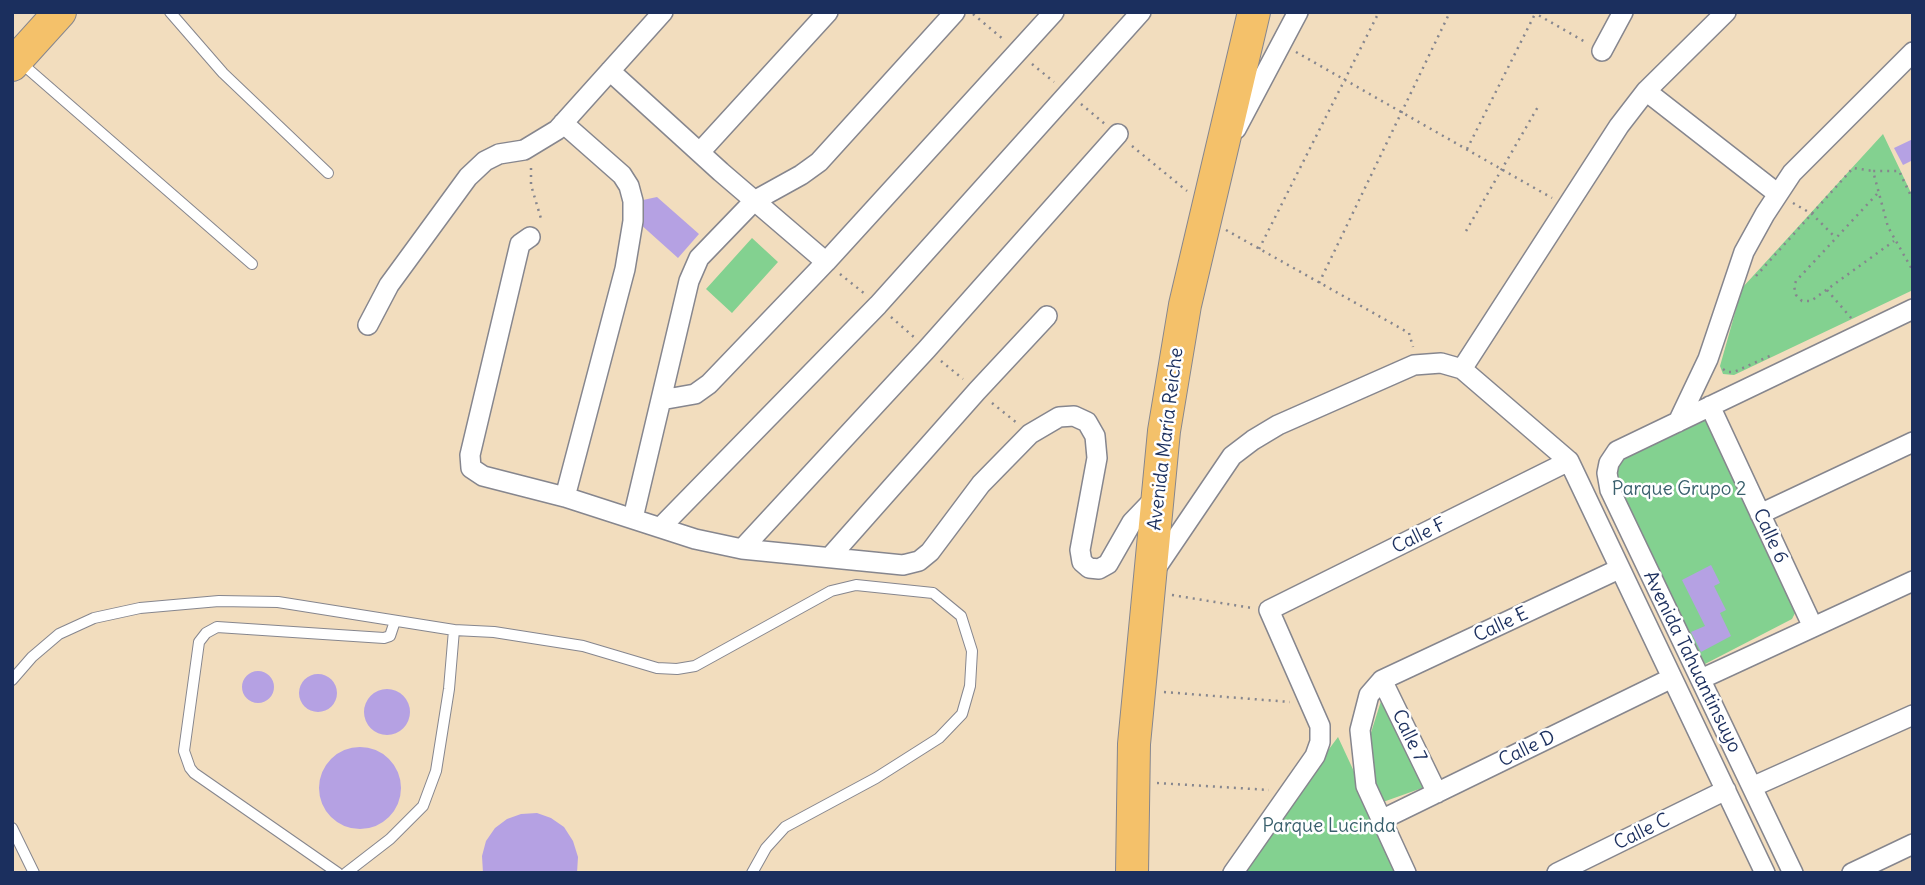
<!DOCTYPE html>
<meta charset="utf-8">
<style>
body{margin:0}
#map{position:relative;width:1925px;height:885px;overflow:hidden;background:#f2ddbe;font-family:Delius,sans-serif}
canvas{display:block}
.frame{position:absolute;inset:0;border:14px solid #1b2f5e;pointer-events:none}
</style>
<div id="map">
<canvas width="1925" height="885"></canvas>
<div class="frame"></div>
</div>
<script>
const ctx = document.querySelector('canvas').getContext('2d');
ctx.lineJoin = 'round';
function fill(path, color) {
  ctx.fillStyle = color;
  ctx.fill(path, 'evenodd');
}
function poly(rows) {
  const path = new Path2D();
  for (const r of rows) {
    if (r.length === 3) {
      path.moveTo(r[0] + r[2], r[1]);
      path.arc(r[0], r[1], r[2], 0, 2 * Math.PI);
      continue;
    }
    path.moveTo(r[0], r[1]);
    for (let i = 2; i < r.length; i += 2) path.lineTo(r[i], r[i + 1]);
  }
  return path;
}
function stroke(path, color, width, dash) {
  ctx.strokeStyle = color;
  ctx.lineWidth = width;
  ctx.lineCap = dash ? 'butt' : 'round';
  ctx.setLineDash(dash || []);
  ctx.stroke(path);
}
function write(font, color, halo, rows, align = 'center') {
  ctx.font = font + ' Delius,sans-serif';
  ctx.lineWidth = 5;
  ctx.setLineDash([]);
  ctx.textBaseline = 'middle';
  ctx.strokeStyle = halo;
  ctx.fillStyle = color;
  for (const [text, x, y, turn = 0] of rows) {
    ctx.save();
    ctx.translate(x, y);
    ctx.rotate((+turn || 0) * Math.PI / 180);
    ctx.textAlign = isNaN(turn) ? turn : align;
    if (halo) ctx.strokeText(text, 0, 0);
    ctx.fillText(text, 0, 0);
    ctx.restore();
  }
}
fill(poly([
 [1883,134,1913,197,1913,290,1734,375,1723,374,1720,366,1742,288],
 [752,238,778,262,732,313,706,289],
 [1707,415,1797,609,1792,619,1705,664,1618,495,1615,481,1617,463,1624,455],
 [1381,701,1425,787,1383,802,1376,789,1368,759,1369,739],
 [1338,737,1401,873,1240,873,1303,784]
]), '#83d190');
fill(poly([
 [1913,139,1913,160,1903,165,1894,148],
 [657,197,699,234,678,258,639,223,643,200],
 [1711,565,1720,583,1714,586,1726,610,1720,613,1731,636,1701,652,1691,632,1705,626,1682,580],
 [258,687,16],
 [318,693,19],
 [387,712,23],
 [360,788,41],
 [537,813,551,818,564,827,573,841,578,857,577,873,483,873,482,856,486,841,495,828,507,819,521,814]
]), '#b5a1e3');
const service = poly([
 [170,12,223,73,328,173],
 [20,62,252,264],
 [454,630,494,632,583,646,657,668,677,669,695,666,831,591,856,585,933,593,961,616,972,651,970,686,962,714,939,738,876,778,785,827,766,848,752,873],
 [12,680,32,657,59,634,94,618,140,608,219,601,278,602,454,630,449,689,436,771,423,806,390,839,346,873],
 [12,828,34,873],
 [338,873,194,773,190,768,184,751,199,642,206,633,217,627,384,638,390,636,395,621]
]);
const minor = poly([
 [1602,51,1623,12],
 [610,71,721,172,826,262],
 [1646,91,1778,194],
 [563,123,622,175,629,186,633,201,633,221,625,269,565,497],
 [1236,129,1298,12],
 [700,152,828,12],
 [530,237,520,244,470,455,471,468,483,476,565,497,695,539,742,549,903,565,919,561,930,552,981,484,1030,434,1059,417,1074,416,1087,422,1095,436,1097,458,1080,550,1082,562,1089,568,1099,569,1108,564,1132,522,1156,497],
 [368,325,389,285,468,177,485,161,499,154,524,150,557,130,663,12],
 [1462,369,1619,126,1646,91,1726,12],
 [661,400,695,394,709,384,826,262,1054,12],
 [1710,406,1813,627],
 [1678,422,1708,359,1744,252,1765,214,1792,173,1913,52],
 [1760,514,1913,442],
 [633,518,689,281,699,258,754,201,801,175,819,162,955,12],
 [661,527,878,305,1141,12],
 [742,549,927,349,1118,134],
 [830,557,977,391,1047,316],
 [1154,571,1232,456,1253,440,1278,425,1414,365,1441,363,1462,369,1569,461,1765,873],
 [1701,679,1913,581],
 [1382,680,1437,793],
 [1752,787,1913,715],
 [1381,820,1672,678],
 [1233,873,1315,756,1320,742,1320,726,1269,610,1569,461],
 [1406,873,1366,786,1360,730,1369,695,1382,680,1619,569],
 [1557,873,1726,790],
 [1793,873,1610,490,1607,473,1609,463,1617,451,1913,309],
 [1852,873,1913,844]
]);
const primary = poly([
 [12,65,60,12],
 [1132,873,1134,744,1164,431,1185,305,1254,12]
]);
stroke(service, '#86868e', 12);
stroke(minor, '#86868e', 22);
stroke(primary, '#86868e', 34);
stroke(poly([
 [1533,12,1587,43],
 [973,14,1003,39],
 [1296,52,1552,198],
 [1032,64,1054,82],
 [1081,104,1105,124],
 [1132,146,1187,191],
 [1467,149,1536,12],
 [531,168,531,185,542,222],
 [1877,194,1796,281,1794,286,1796,295,1802,301,1811,301,1894,241],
 [1913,200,1899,171,1873,171,1888,227,1913,271],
 [1793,203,1812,214,1836,238],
 [1226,230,1409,333,1413,347],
 [1466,231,1539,105],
 [1259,249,1379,12],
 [840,274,865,294],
 [1756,276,1853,168,1873,171],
 [1319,283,1450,12],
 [1827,290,1852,319],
 [891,317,915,338],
 [941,361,963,379],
 [1723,369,1727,372,1734,372,1774,354],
 [992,403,1017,423],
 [1172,595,1252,608],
 [1164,692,1290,702],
 [1157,783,1269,790]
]), '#86868e', 2.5, [2, 5]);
stroke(service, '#fff', 10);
stroke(minor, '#fff', 19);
stroke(primary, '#f4c16a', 32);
write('19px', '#1b2f5e', '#fff', [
 ["Avenida María Reiche",1166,439,-83],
 ["Calle F",1419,536,-26],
 ["Calle 6",1770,536,65],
 ["Calle E",1501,625,-25],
 ["Avenida Tahuantinsuyo",1692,662,64],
 ["Calle 7",1409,736,64],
 ["Calle D",1527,749,-26],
 ["Calle C",1642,832,-26]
]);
write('19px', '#3a606d', '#fff', [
 ["Parque Grupo 2",1679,490],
 ["Parque Lucinda",1329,827]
]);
</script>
